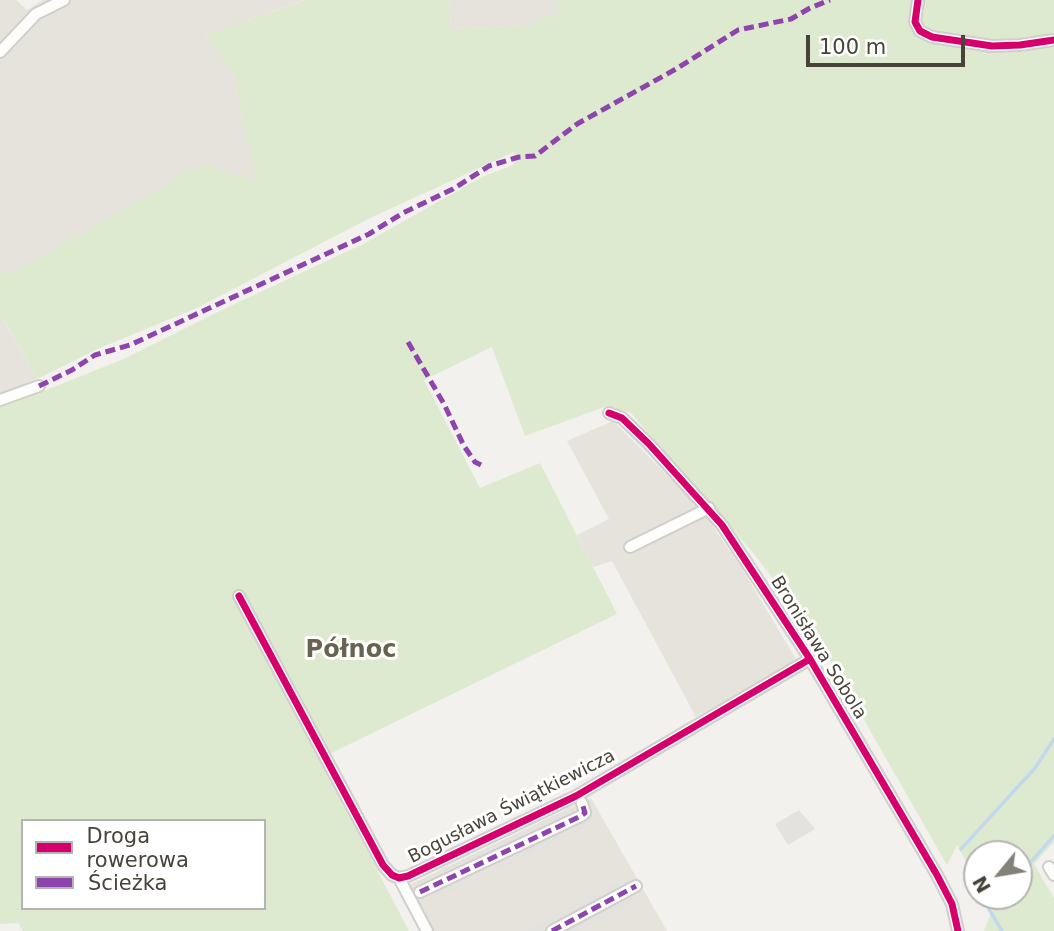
<!DOCTYPE html>
<meta charset="utf-8">
<style>
body{margin:0}
#map{position:relative;width:1054px;height:931px;overflow:hidden;background:#f2f1ed;font-family:"DejaVu Sans",sans-serif}
canvas{display:block}
.legend{position:absolute;left:21px;top:819px;width:245px;height:91px;box-sizing:border-box;background:#fff;border:2px solid #b6b4b0;margin:0;padding:9px 12px;list-style:none;font-size:21px;color:#484439}
.legend li{display:flex;align-items:center;gap:14px;height:35px}
.legend b{width:35px;border:2px solid #b6b4b0}
.north{position:absolute;left:963px;top:840px;width:70px;height:70px;box-sizing:border-box;background:#fff;border:2px solid #b6b4b0;border-radius:50%;rotate:240deg;font-size:19px;font-weight:700;line-height:28px;text-align:center;color:#484439}
.north::after{content:'';display:block;margin:auto;width:24px;height:32px;background:#848178;clip-path:polygon(50% 0,100% 100%,50% 72%,0 100%)}
.scale{position:absolute;left:806px;top:35px;width:159px;height:32px;box-sizing:border-box;border:4px solid #484439;border-top:0;padding-left:9px;font-size:21px;line-height:24px;white-space:nowrap;color:#484439;-webkit-text-stroke:5px #fff;paint-order:stroke}
</style>
<div id="map">
<canvas width="1054" height="931"></canvas>
<ul class="legend">
<li><b style="height:9px;background:#d6006c"></b>Droga rowerowa</li>
<li><b style="height:9px;background:#8e44ad"></b>Ścieżka</li>
</ul>
<div class="north">N</div>
<div class="scale">100 m</div>
</div>
<script>
const ctx = document.querySelector('canvas').getContext('2d');
ctx.lineJoin = 'round';
function fill(path, color) {
  ctx.fillStyle = color;
  ctx.fill(path, 'evenodd');
}
function poly(rows) {
  const path = new Path2D();
  for (const r of rows) {
    path.moveTo(r[0], r[1]);
    for (let i = 2; i < r.length; i += 2) path.lineTo(r[i], r[i + 1]);
  }
  return path;
}
function stroke(path, color, width, dash) {
  ctx.strokeStyle = color;
  ctx.lineWidth = width;
  ctx.lineCap = dash ? 'butt' : 'round';
  ctx.setLineDash(dash || []);
  ctx.stroke(path);
}
function write(font, color, halo, rows, align = 'center') {
  ctx.font = font + ' "DejaVu Sans",sans-serif';
  ctx.lineWidth = 6;
  ctx.setLineDash([]);
  ctx.textBaseline = 'middle';
  ctx.strokeStyle = halo;
  ctx.fillStyle = color;
  for (const [text, x, y, turn = 0] of rows) {
    ctx.save();
    ctx.translate(x, y);
    ctx.rotate((+turn || 0) * Math.PI / 180);
    ctx.textAlign = isNaN(turn) ? turn : align;
    if (halo) ctx.strokeText(text, 0, 0);
    ctx.fillText(text, 0, 0);
    ctx.restore();
  }
}
fill(poly([
 [0,0,16,0,27,10,43,0,305,0,205,35,233,71,243,125,259,181,243,178,64,245,11,275,0,271],
 [449,0,557,0,560,11,528,25,451,29],
 [3,319,37,379,0,395,0,321],
 [613,421,700,508,741,567,797,661,696,717,612,561,593,567,577,535,609,519,567,441],
 [591,798,667,931,431,931,407,886]
]), '#e5e3dc');
fill(poly([
 [306,0,449,0,451,29,528,25,559,11,557,0,1054,0,1054,842,1034,864,1054,898,1054,931,984,931,993,908,986,896,1019,896,1019,854,977,854,977,881,957,845,947,865,813,631,751,550,631,413,607,406,525,436,492,347,424,380,480,488,540,463,617,614,319,759,409,931,23,931,18,923,0,924,0,406,44,391,126,358,222,310,365,243,482,177,513,165,514,152,368,219,197,308,95,350,37,379,4,320,0,321,0,271,11,274,202,164,258,181,243,125,233,71,205,35],
 [23,821,264,821,264,908,23,908]
]), '#deeacf');
fill(poly([
 [571,807,575,814,585,818,589,825,570,835,566,828,563,829,567,836,547,846,544,839,538,842,541,849,518,860,514,853,512,854,515,861,492,872,489,865,484,868,487,875,474,881,470,874,466,876,469,883,436,899,433,892,417,890,414,883,424,878,428,885,446,876,443,869,460,861,463,868,465,867,462,860,495,844,498,851,500,850,497,843,530,827,534,834,542,830,538,823],
 [799,810,815,829,788,845,775,824],
 [623,879,635,900,588,925,585,919,580,921,583,928,578,931,527,931,573,906,577,913,581,911,577,904]
]), '#e4e2de');
stroke(poly([
 [961,849,1035,768,1054,739],
 [1019,875,1054,836],
 [992,903,999,896],
 [989,909,1002,931]
]), '#c2d8ec', 3.5);
const minor = poly([
 [918,0,915,22,920,31,932,37,992,46,1020,45,1054,40],
 [0,52,36,14,64,0],
 [0,400,39,386],
 [609,413,622,418,649,444,722,525,810,659,937,875,952,904,958,931],
 [630,547,709,508],
 [239,596,383,865,392,875,399,878,408,876,576,796,810,659],
 [1049,867,1054,875],
 [399,878,427,931],
 [420,892,581,816,585,813,582,803],
 [552,931,636,886]
]);
stroke(minor, '#d0cfcb', 14);
stroke(minor, '#fdfdfc', 10);
stroke(poly([
 [408,342,444,404,464,446,475,462,481,465],
 [39,386,72,370,95,355,130,345,369,234,403,213,453,189,489,166,519,157,535,156,577,124,676,69,738,30,791,19,810,8,830,0],
 [420,892,581,816,585,813,582,803],
 [552,931,636,886]
]), '#8e44ad', 5, [10, 5]);
stroke(poly([
 [918,0,915,22,920,31,932,37,992,46,1020,45,1054,40],
 [609,413,622,418,649,444,722,525,810,659,937,875,952,904,958,931],
 [239,596,383,865,392,875,399,878,408,876,576,796,810,659]
]), '#d6006c', 7);
write('18px', '#484439', '#fff', [
 ["Bronisława Sobola",818,648,58],
 ["Bogusława Świątkiewicza",512,807,-27]
]);
write('bold 24px', '#6a6251', '#fff', [
 ["Północ",351,651]
]);
</script>
